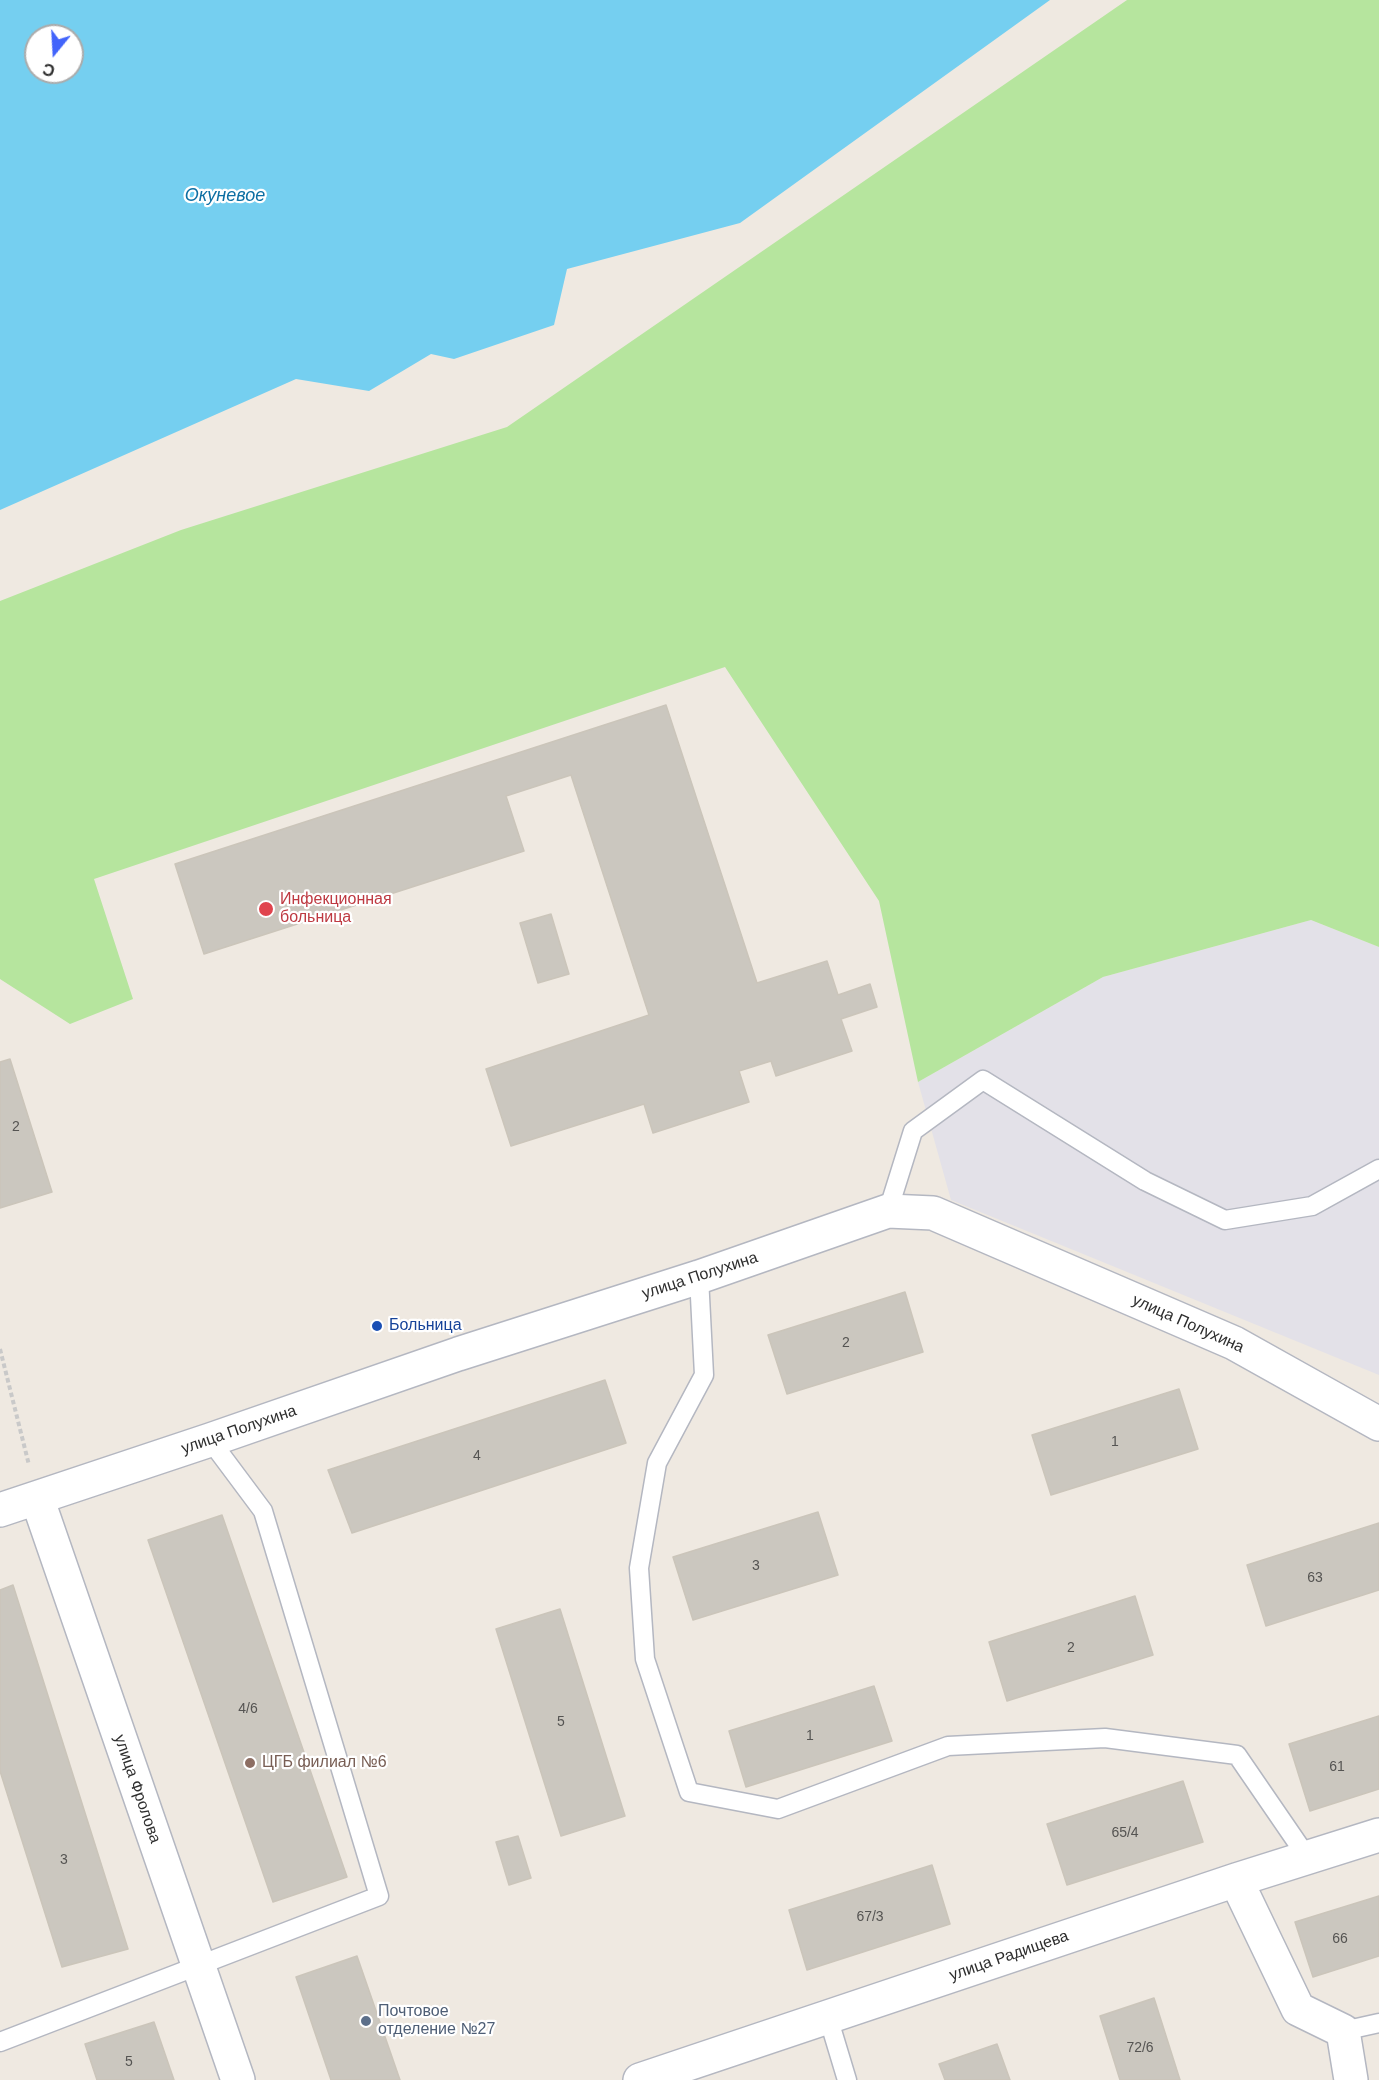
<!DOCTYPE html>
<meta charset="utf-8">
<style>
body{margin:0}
#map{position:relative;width:1379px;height:2080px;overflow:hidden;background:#efe9e1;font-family:Arial,sans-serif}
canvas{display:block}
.north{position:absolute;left:24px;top:24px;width:60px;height:60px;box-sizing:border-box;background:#fff;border:2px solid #ababab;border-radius:50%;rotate:198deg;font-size:16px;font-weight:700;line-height:24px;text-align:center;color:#2e2e2e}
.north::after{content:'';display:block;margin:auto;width:21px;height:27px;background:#4264fb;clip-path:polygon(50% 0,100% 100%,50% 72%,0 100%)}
</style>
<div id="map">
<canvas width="1379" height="2080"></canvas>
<div class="north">С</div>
</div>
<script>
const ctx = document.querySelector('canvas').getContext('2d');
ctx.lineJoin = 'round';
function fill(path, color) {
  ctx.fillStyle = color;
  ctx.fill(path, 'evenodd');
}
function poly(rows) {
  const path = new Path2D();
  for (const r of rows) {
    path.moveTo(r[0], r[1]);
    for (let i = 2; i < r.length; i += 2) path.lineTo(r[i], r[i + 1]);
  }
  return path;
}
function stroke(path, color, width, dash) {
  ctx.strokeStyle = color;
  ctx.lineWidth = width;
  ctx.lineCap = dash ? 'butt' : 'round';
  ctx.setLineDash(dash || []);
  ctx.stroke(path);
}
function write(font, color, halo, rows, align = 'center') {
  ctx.font = font + ' Arial,sans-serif';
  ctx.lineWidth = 4.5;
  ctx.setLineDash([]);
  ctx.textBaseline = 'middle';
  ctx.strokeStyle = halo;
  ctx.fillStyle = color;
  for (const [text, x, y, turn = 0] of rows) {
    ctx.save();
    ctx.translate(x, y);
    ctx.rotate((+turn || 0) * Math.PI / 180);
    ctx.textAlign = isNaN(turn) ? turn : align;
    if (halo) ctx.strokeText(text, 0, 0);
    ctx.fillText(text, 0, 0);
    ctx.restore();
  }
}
fill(poly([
 [1311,920,1379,947,1379,1375,951,1200,918,1082,1103,977]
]), '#e3e1e8');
fill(poly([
 [1127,0,1379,0,1379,947,1311,920,1103,977,918,1082,879,901,725,667,94,879,133,999,70,1024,0,979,0,601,181,530,507,427]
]), '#b6e59e');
fill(poly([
 [0,0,1050,0,740,223,567,269,554,325,454,359,431,354,369,391,296,379,0,510],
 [36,36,72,36,72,72,36,72]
]), '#75cff0');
const building = poly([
 [666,705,757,983,827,961,838,995,870,984,877,1007,841,1019,852,1051,776,1076,771,1061,739,1071,749,1102,653,1133,644,1104,511,1146,486,1069,649,1015,571,775,506,796,524,851,204,954,175,864,666,705],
 [551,914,569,974,538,983,520,923,551,914],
 [10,1059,52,1192,0,1208,0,1062,10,1059],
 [905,1292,923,1352,787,1394,768,1335,905,1292],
 [605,1380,626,1443,352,1533,328,1470,605,1380],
 [1179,1389,1198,1449,1051,1495,1032,1435,1179,1389],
 [818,1512,838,1575,693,1620,673,1557,818,1512],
 [222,1515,347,1877,273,1902,148,1540,222,1515],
 [1379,1523,1379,1590,1266,1626,1247,1565,1379,1523],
 [13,1585,128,1949,62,1967,0,1771,0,1590,13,1585],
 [1135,1596,1153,1655,1007,1701,989,1642,1135,1596],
 [560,1609,625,1816,561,1836,496,1629,560,1609],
 [874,1686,892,1741,746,1787,729,1731,874,1686],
 [1379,1716,1379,1789,1310,1811,1289,1744,1379,1716],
 [1183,1781,1203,1842,1067,1885,1047,1824,1183,1781],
 [518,1836,531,1878,509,1885,496,1842,518,1836],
 [932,1865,950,1924,807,1970,789,1910,932,1865],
 [1379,1896,1379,1956,1313,1977,1295,1922,1379,1896],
 [357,1956,400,2080,331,2080,296,1977,357,1956],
 [1154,1998,1180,2080,1120,2080,1100,2016,1154,1998],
 [154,2022,174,2080,97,2080,85,2044,154,2022],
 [997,2044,1010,2080,945,2080,939,2064,997,2044]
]);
fill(building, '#cbc7bf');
stroke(building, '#cbc5ba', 1.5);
const lane = poly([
 [888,1211,913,1131,983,1080,1145,1181,1225,1220,1312,1206,1379,1169],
 [699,1277,704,1375,657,1463,639,1568,645,1659,689,1792,778,1809,948,1746,1105,1738,1237,1755,1307,1857],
 [828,2017,847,2080],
 [1343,2031,1379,2023],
 [0,2042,379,1896,263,1511,210,1440]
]);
const street = poly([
 [37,1498,238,2080],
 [0,1510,210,1440,458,1354,699,1277,888,1211,933,1213,1234,1343,1379,1424],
 [1236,1880,1298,2009,1343,2031,1351,2080],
 [640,2080,1236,1880,1379,1835]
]);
stroke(lane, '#b4b7c1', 21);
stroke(street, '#b4b7c1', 36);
stroke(poly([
 [0,1349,29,1465]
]), '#c9c9c9', 4, [4.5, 3]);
stroke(lane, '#fff', 18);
stroke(street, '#fff', 33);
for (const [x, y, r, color] of [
 [266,909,8,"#e0444e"],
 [377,1326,6,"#1a4fb4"],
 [250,1763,6,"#8d6e63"],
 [366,2021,6,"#5c6f8a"]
]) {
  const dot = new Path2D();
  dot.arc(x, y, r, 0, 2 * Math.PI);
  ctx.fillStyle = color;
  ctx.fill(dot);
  stroke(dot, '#fff', 2);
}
write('14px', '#555452', null, [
 ["2",16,1127],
 ["2",846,1343],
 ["1",1115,1442],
 ["4",477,1456],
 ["3",756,1566],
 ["63",1315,1578],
 ["2",1071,1648],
 ["4/6",248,1709],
 ["5",561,1722],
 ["1",810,1736],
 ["61",1337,1767],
 ["65/4",1125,1833],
 ["3",64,1860],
 ["67/3",870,1917],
 ["66",1340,1939],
 ["72/6",1140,2048],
 ["5",129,2062]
]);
write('16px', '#be3a42', '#fff', [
 ["Инфекционная",280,900],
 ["больница",280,918]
], 'left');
write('16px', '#2e2e2e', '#fff', [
 ["улица Полухина",700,1276,-18],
 ["улица Полухина",1188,1324,24],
 ["улица Полухина",239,1430,-19],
 ["улица Фролова",137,1789,71],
 ["улица Радищева",1009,1956,-19]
]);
write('16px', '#164399', '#fff', [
 ["Больница",389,1326]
], 'left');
write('16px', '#785e54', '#fff', [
 ["ЦГБ филиал №6",262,1763]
], 'left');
write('16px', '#4e5e75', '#fff', [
 ["Почтовое",378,2012],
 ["отделение №27",378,2030]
], 'left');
write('italic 18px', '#0d6fa3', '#fff', [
 ["Окуневое",225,196]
]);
</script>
